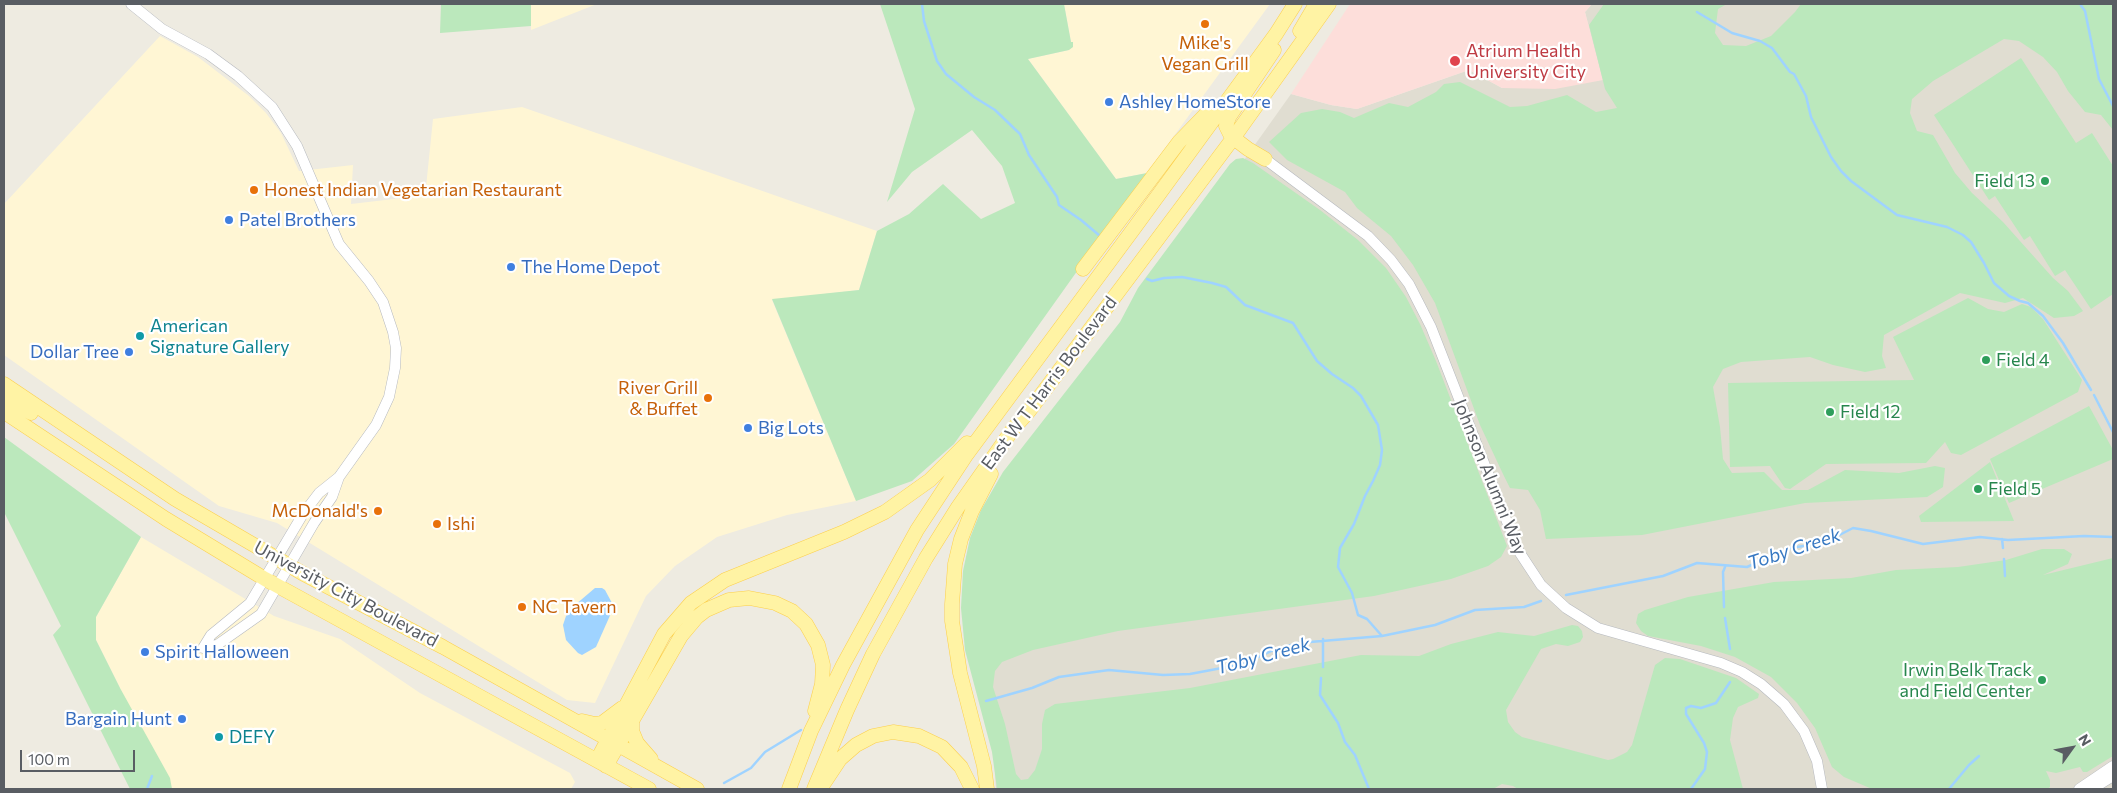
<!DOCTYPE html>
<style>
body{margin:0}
#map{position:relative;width:2117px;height:793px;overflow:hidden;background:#eeebe1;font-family:Commissioner,sans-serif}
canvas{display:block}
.frame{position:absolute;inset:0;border:5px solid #595d63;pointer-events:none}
.north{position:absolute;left:2047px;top:723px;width:50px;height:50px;-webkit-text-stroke:4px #fff;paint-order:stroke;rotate:58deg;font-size:14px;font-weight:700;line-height:20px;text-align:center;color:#595d63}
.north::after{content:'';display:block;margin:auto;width:18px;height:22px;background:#595d63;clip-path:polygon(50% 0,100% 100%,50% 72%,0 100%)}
.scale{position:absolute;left:20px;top:750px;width:115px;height:22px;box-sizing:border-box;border:2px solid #595d63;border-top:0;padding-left:6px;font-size:15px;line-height:18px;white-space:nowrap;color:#595d63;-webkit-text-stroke:4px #fff;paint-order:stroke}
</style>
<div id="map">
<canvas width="2117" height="793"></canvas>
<div class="frame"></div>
<div class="north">N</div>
<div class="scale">100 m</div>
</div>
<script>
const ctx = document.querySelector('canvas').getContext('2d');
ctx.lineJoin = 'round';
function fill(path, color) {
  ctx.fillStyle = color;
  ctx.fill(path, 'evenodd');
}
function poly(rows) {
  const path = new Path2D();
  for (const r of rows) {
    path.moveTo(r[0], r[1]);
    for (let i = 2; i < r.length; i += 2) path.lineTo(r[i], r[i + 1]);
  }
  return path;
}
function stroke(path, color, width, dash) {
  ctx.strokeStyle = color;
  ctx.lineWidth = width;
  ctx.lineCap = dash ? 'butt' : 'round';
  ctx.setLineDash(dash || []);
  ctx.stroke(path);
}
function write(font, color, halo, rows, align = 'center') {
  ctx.font = font + ' Commissioner,sans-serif';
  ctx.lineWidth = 4.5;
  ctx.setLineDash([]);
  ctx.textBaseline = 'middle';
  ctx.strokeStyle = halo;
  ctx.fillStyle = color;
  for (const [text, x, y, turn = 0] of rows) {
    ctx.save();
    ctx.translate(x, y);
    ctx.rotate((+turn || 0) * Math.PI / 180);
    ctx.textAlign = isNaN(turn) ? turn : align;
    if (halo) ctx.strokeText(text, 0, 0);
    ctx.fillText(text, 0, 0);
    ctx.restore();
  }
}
fill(poly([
 [531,4,597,4,531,30],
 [1064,4,1270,4,1147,173,1116,179,1028,59,1069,50,1071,42],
 [160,36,198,57,249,96,266,113,281,133,299,171,353,165,351,204,411,197,425,197,433,119,522,107,877,231,859,290,772,300,856,501,787,515,717,537,675,566,646,596,595,703,567,700,277,523,219,506,4,355,4,204],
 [141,537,274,616,340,639,420,693,570,773,575,782,571,789,130,789,120,688,96,640,96,617]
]), '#fff6d4');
fill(poly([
 [1592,4,2113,4,2113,789,996,789,980,531,1291,94,1331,105,1357,109,1469,70,1502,88,1602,80,1585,12]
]), '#e0ddd1');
fill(poly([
 [1350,4,1592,4,1585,12,1603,80,1555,89,1502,88,1469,70,1357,109,1331,105,1291,94]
]), '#fddeda');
fill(poly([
 [441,4,531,4,531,26,440,33],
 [880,4,1064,4,1071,42,1073,42,1073,47,1069,50,1028,59,1116,179,1147,173,954,444,912,481,856,501,772,299,859,290,877,231,909,214,943,184,981,219,1015,203,1002,166,972,130,912,172,887,202,915,109],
 [1604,4,1727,4,1718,9,1715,33,1723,45,1746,46,1771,36,1795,12,1801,4,2113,4,2113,130,2101,115,2085,112,2068,91,2057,72,2043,57,2019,41,2004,39,1933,81,1912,99,1910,113,1917,131,1933,135,1955,173,1972,193,2003,222,2053,278,2068,291,2083,311,2074,316,2054,318,2023,298,2005,303,1960,293,1884,335,1882,356,1886,368,1865,372,1833,365,1810,357,1741,362,1723,369,1713,387,1720,427,1723,459,1732,473,1764,472,1782,490,1808,490,1845,470,1899,473,1935,466,1945,468,1943,487,1927,497,1805,503,1642,535,1546,539,1540,510,1528,490,1510,488,1503,474,1480,425,1435,303,1413,265,1391,236,1357,208,1345,192,1287,160,1269,142,1301,113,1322,109,1340,112,1354,118,1389,103,1408,107,1436,92,1444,84,1460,82,1510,107,1527,106,1567,95,1596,112,1617,108,1605,89,1589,25],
 [2021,58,2076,143,2092,133,2113,166,2113,294,2091,309,2065,270,2055,276,2030,236,2024,240,1995,196,1989,200,1934,115],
 [1243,158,1253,163,1320,210,1358,240,1386,268,1406,297,1420,324,1436,361,1507,546,1501,557,1488,566,1451,579,1374,596,1118,631,1033,650,1002,662,995,671,993,687,1005,724,1016,774,1021,780,1028,779,1035,770,1042,749,1042,724,1045,710,1055,704,1190,688,1361,655,1419,656,1451,644,1498,632,1534,636,1572,625,1578,626,1582,631,1583,637,1580,642,1568,646,1556,644,1541,649,1506,710,1508,722,1515,732,1522,737,1608,760,1613,759,1627,752,1632,745,1655,665,1665,658,1680,659,1736,678,1759,694,1758,698,1738,707,1733,718,1730,740,1743,789,1518,789,1513,786,1502,784,1493,789,997,789,992,752,965,650,961,608,963,571,970,538,981,510,1003,472,1120,322,1138,288,1230,164,1236,159],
 [1968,298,1988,309,2004,312,2022,304,2031,307,2043,319,2082,380,2078,392,1961,455,1951,453,1945,442,1926,463,1826,464,1790,489,1785,488,1770,466,1730,467,1728,383,1914,380,1893,337],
 [2089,406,2113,450,2113,459,2009,503,1990,459],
 [4,437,141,537,96,617,96,640,120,688,170,778,172,789,130,789,53,635,61,626,4,512],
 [1990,462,2014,521,1921,522,1919,516],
 [2042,549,2064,549,2072,554,2068,564,2043,575,2113,558,2113,756,2087,772,2083,772,2080,767,2056,773,2046,771,2050,780,2050,787,2047,789,1872,789,1844,777,1832,767,1815,728,1797,703,1771,677,1735,657,1701,646,1648,636,1641,631,1636,623,1638,614,1645,610,1688,597,1774,582,1851,578,1896,570,1958,567,2006,560]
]), '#bbe8bc');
fill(poly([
 [595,588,602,588,605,590,612,603,612,611,596,647,582,655,578,653,566,640,563,625,566,616,575,605]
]), '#9fd3ff');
stroke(poly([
 [922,4,924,21,937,61,946,74,974,97,995,110,1020,134,1029,155,1057,197,1059,205,1081,220,1100,236],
 [2080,4,2085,11,2099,79,2113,106],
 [1697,12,1732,33,1760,41,1772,48,1790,72,1794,74,1806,96,1811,117,1831,157,1841,171,1851,181,1897,215,1947,227,1963,235,1971,242,1984,263,1994,283,2009,296,2020,301,2028,303,2043,316,2063,343,2091,390],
 [1147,279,1152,281,1164,278,1182,277,1212,283,1226,287,1245,305,1293,323,1317,361,1332,374,1353,388,1361,396,1378,425,1382,450,1380,465,1373,481,1365,496,1354,524,1340,548,1338,567,1352,593,1358,615,1367,619,1382,636],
 [2094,395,2113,432],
 [2002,539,2003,548],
 [2004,559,2005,576],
 [1566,595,1663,576,1697,563,1747,567,1790,548,1824,543,1853,528,1871,531,1923,544,1980,537,2008,540,2084,536,2113,537],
 [1724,607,1723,572,1725,567],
 [1725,618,1730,649],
 [1323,639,1323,667],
 [1321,678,1320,695,1338,723,1345,742,1355,755,1369,789],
 [986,701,1032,688,1059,677,1109,670,1163,675,1190,674,1243,664,1271,651,1298,643,1382,636,1435,625,1475,610,1524,607,1541,601],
 [724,783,751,768,765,752,801,730],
 [147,789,152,776],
 [1691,789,1705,769,1707,752,1704,743,1686,714,1686,708,1691,706,1701,708,1716,703,1730,682],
 [1949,789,1969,765,1979,756]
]), '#9fd3ff', 2.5);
const minor = poly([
 [131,4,162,29,208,54,238,76,272,107,297,146,339,244,369,281,383,302,393,332,396,348,395,368,389,397,376,425,339,477],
 [1265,159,1368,236,1391,260,1409,284,1431,327,1518,550,1541,585,1566,608,1598,628,1721,663,1742,672,1761,684,1784,704,1804,731,1817,761,1822,789],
 [339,477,332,497,314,523,261,614,217,645,203,648,211,635,250,603,303,514,319,493,339,477],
 [2079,789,2113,766],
 [2092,789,2113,776]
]);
const major = poly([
 [1300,31,1316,4],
 [1265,159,1248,149,1231,136,1226,126,1229,117,1274,50],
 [1083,269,1179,142,1213,107],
 [4,384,175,499,302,573,443,647,697,789],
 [4,399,8,400,31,413],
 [4,412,166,519,265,579,649,789],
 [582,721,595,724,602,723,622,708],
 [632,721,632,731,637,743,651,759],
 [597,760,664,634,691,603,725,580,844,532,885,512,930,480,967,443],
 [606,766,681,636,697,617,706,610,729,600,749,598,775,603,792,611,806,624,818,645,823,665,822,684,815,711],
 [822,786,840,759,856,745,873,736,893,732,919,736,942,747,961,767,972,789],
 [789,789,811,731,843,665,917,530,967,454,1135,227,1276,34,1295,4],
 [814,789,847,710,873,654,926,558,958,507,1013,429,1029,411,1234,137,1329,4],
 [987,789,984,766,960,673,952,621,952,604,955,564,961,539,972,511,991,474]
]);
stroke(minor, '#b6b9bf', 11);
stroke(major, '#fccf4c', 15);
stroke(minor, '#fff', 10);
stroke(major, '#fff3a4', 14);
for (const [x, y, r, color] of [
 [1205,24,5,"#e8710a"],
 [1455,61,6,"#e0444e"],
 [1109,102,5,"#3f7fe0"],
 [2045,181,5,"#2e9e5b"],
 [254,190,5,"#e8710a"],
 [229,220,5,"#3f7fe0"],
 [511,267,5,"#3f7fe0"],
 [140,336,5,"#0f9aa8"],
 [129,352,5,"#3f7fe0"],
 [1986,360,5,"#2e9e5b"],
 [708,398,5,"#e8710a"],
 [1830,412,5,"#2e9e5b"],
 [748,428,5,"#3f7fe0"],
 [1978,489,5,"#2e9e5b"],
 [378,511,5,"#e8710a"],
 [437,524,5,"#e8710a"],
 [522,607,5,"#e8710a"],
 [145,652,5,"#3f7fe0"],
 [2042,680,5,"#2e9e5b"],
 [182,719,5,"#3f7fe0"],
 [219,737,5,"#0f9aa8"]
]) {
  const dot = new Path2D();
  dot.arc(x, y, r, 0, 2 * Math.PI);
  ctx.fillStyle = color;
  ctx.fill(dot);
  stroke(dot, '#fff', 2);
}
write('18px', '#c56008', '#fff', [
 ["Mike's",1205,43,"center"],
 ["Vegan Grill",1205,64,"center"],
 ["Honest Indian Vegetarian Restaurant",264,190],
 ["River Grill",698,388,"right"],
 ["& Buffet",698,409,"right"],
 ["McDonald's",368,511,"right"],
 ["Ishi",447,524],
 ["NC Tavern",532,607]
], 'left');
write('18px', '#be3a42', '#fff', [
 ["Atrium Health",1466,51],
 ["University City",1466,72]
], 'left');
write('18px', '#366cbe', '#fff', [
 ["Ashley HomeStore",1119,102],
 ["Patel Brothers",239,220],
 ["The Home Depot",521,267],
 ["Dollar Tree",119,352,"right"],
 ["Big Lots",758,428],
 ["Spirit Halloween",155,652],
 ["Bargain Hunt",172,719,"right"]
], 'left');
write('18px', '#27864d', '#fff', [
 ["Field 13",2035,181,"right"],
 ["Field 4",1996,360],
 ["Field 12",1840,412],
 ["Field 5",1988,489],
 ["Irwin Belk Track",2032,670,"right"],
 ["and Field Center",2032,691,"right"]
], 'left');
write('18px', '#0d838f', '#fff', [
 ["American",150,326],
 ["Signature Gallery",150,347],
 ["DEFY",229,737]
], 'left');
write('18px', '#595d63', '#fff', [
 ["East W T Harris Boulevard",1049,383,-53],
 ["Johnson Alumni Way",1490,477,68],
 ["University City Boulevard",346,594,28]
]);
write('italic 19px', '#3778c2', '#fff', [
 ["Toby Creek",1794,549,-18],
 ["Toby Creek",1263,656,-15]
]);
</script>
